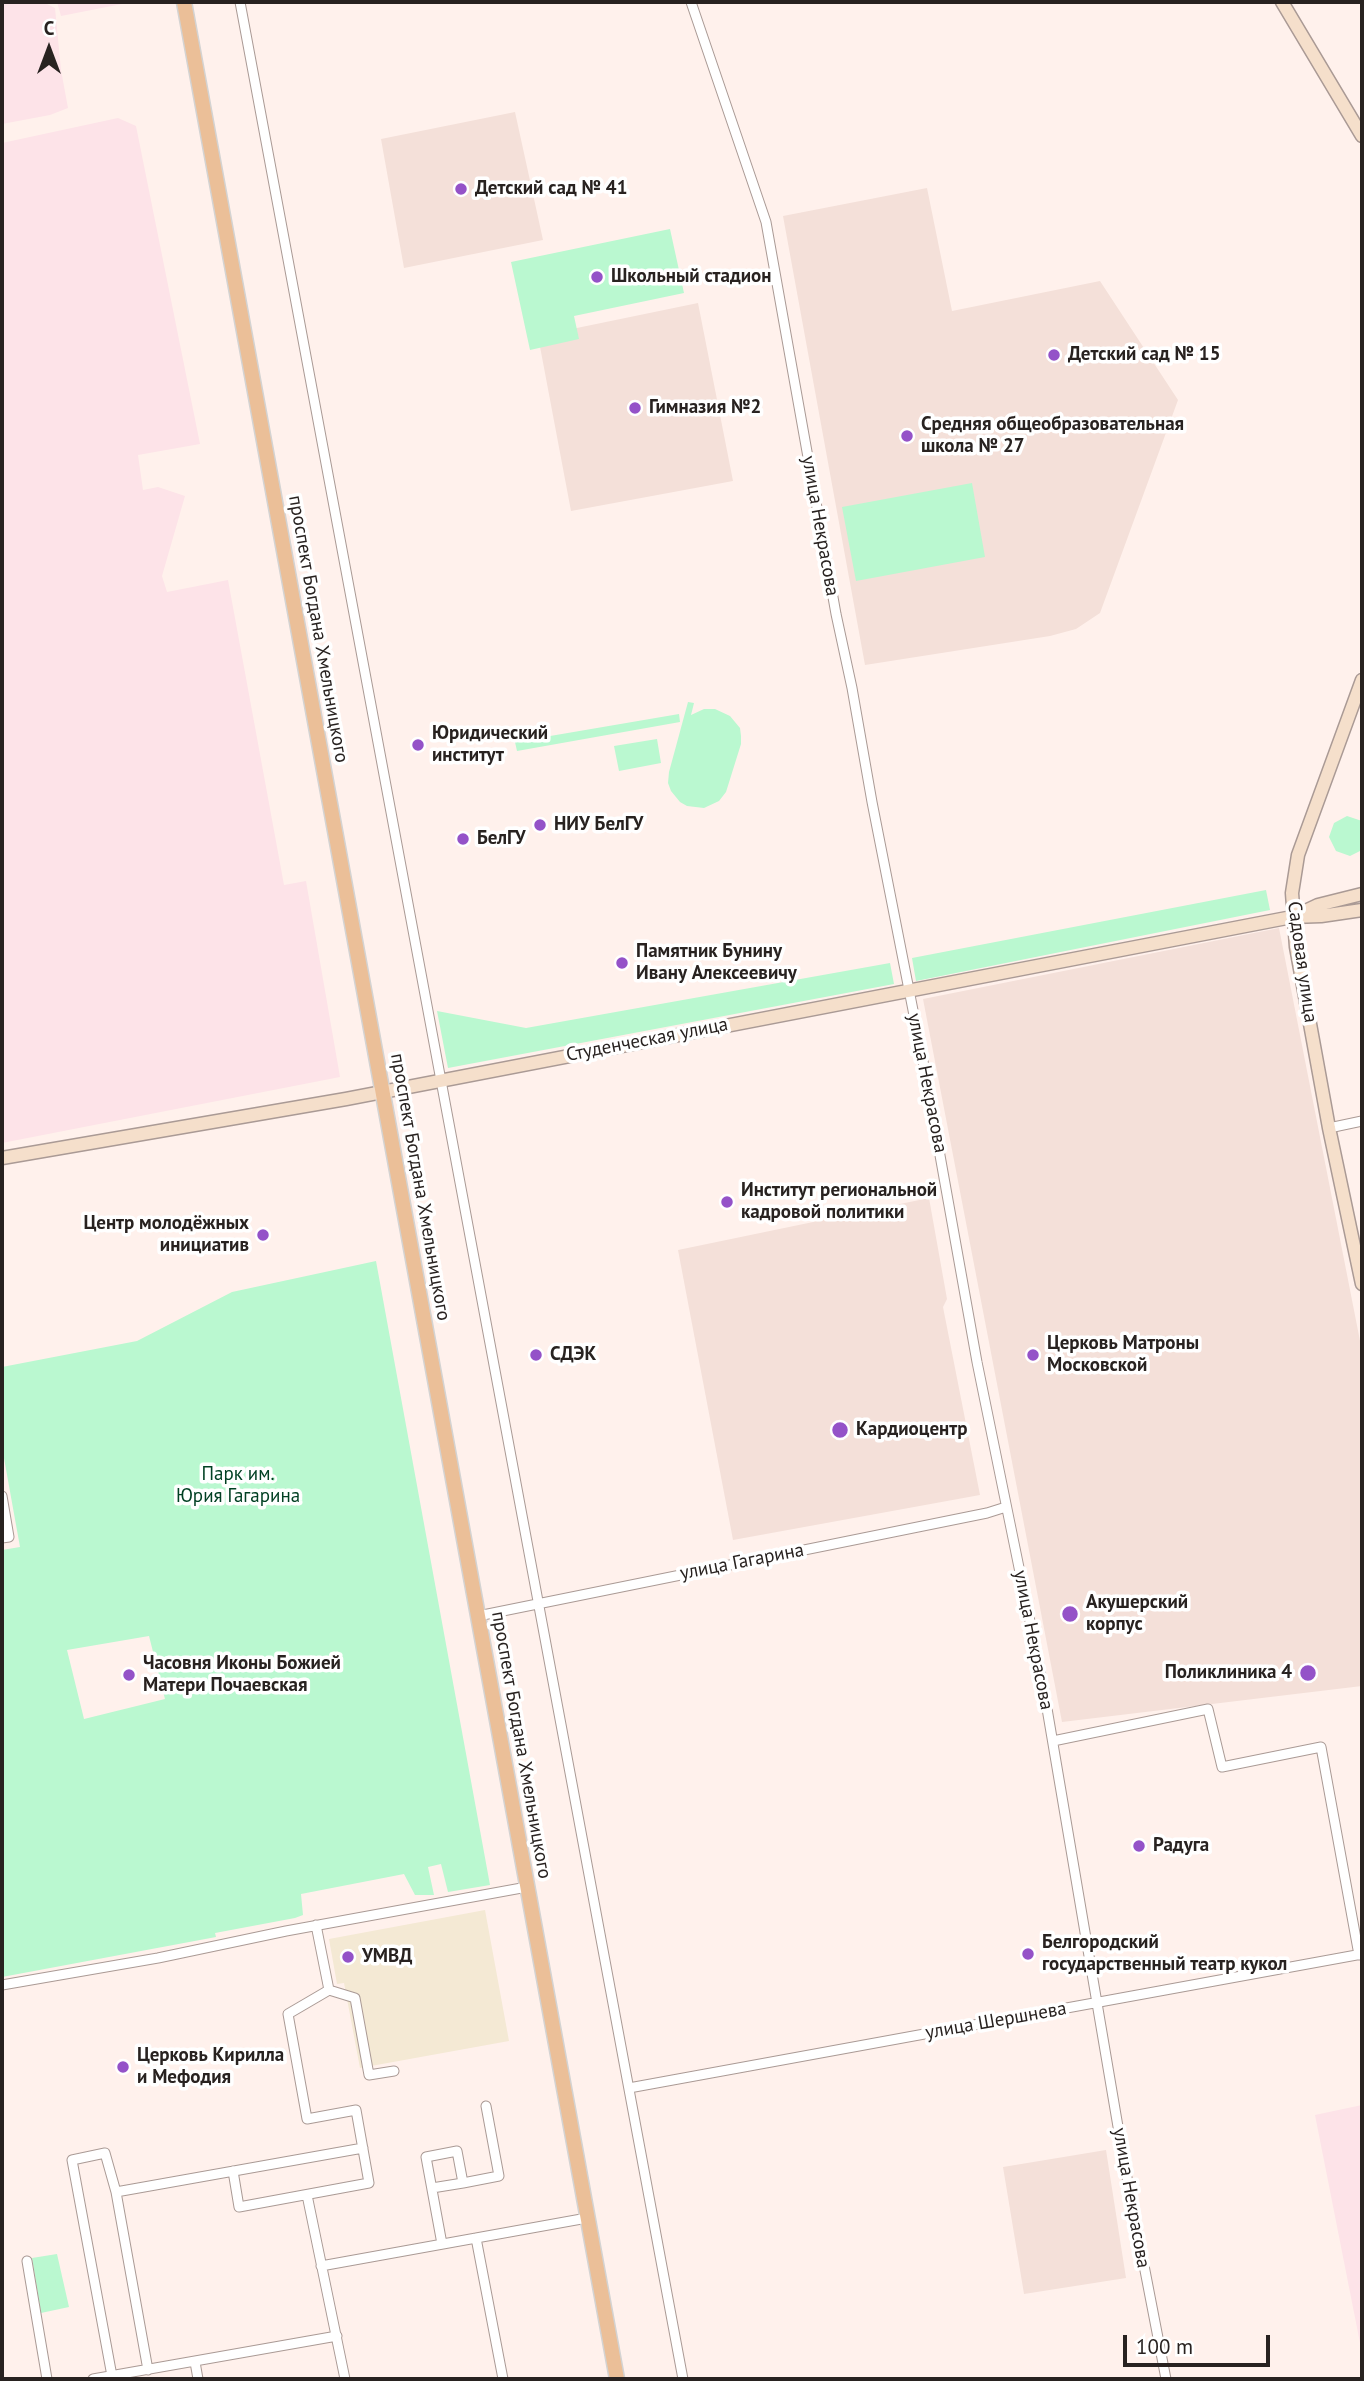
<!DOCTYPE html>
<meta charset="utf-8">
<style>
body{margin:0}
#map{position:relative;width:1364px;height:2381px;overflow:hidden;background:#fff1ec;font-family:"PT Sans",sans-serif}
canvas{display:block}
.frame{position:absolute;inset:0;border:4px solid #282220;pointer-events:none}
.north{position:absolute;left:14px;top:14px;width:70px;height:70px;-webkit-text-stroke:5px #fff;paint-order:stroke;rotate:0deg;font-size:19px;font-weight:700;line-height:28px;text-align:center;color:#282220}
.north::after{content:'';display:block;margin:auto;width:24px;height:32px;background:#282220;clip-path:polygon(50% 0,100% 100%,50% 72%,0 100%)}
.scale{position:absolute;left:1123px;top:2335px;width:147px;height:32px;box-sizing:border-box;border:4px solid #282220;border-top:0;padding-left:9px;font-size:21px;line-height:24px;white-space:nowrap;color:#282220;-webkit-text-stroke:5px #fff;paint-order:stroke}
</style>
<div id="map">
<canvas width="1364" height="2381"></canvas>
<div class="frame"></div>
<div class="north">С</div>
<div class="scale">100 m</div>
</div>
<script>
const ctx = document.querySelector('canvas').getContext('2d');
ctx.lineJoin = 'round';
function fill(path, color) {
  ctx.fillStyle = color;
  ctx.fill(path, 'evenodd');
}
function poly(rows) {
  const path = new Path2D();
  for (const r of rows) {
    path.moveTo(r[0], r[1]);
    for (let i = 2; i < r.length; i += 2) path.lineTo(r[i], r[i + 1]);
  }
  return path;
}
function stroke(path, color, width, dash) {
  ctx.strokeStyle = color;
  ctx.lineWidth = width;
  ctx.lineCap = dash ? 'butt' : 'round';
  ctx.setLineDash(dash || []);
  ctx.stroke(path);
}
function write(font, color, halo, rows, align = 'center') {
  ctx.font = font + ' "PT Sans",sans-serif';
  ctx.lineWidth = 7;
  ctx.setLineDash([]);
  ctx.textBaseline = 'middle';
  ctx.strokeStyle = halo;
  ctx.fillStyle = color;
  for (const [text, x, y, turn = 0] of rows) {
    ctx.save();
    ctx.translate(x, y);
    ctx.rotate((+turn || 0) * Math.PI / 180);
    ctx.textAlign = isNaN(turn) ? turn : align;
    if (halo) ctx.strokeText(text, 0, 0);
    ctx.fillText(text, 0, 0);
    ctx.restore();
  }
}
fill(poly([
 [485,1910,509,2041,360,2068,344,1983,337,1984,329,1939]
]), '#f4e9d4');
fill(poly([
 [2,2,43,2,55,8,61,70,68,108,50,115,2,124],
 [57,2,132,2,61,16],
 [118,118,136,126,200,444,138,455,143,490,158,487,185,496,162,576,167,592,228,580,284,885,306,881,340,1077,2,1143,2,143],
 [1362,2105,1362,2353,1315,2115]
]), '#fde3e8');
fill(poly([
 [515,112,543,240,404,268,381,139],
 [927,188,952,311,1100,281,1178,400,1100,613,1076,629,1050,636,865,665,783,216],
 [698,303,733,481,571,511,538,336],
 [1279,928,1362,1351,1362,1686,1062,1722,923,999],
 [929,1198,947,1299,943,1307,980,1495,733,1540,678,1250],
 [1106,2150,1126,2278,1024,2294,1003,2167]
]), '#f4e0d9');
fill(poly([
 [670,229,684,293,574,316,579,339,530,350,511,262],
 [972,483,985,557,856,581,842,507],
 [688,702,694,703,691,715,704,709,715,709,730,716,740,728,741,736,741,744,726,792,719,801,704,808,687,806,680,802,671,791,668,783,669,772],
 [679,714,680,722,517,751,515,742],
 [657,739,661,763,619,771,614,746],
 [1347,816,1362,821,1362,850,1350,856,1336,851,1329,837,1334,823],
 [1266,890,1270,910,916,981,912,958],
 [890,963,894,984,448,1068,437,1011,526,1028],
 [376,1261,490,1885,448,1892,441,1864,428,1867,434,1895,415,1895,404,1874,301,1894,303,1915,295,1918,215,1933,216,1937,2,1977,2,1550,20,1547,2,1447,2,1367,137,1341,232,1292],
 [149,1636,165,1699,84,1719,67,1650],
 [57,2254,69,2307,41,2313,32,2258]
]), '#baf8d0');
const street = poly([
 [240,2,683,2379],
 [691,2,766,222,836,614,852,688,872,802,924,1066,977,1362,1043,1685,1124,2162,1166,2379],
 [1329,1128,1362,1121],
 [2,1496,9,1537,2,1538],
 [478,1616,987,1513,1006,1507],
 [1053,1741,1208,1709,1222,1767,1321,1747,1359,1955],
 [2,1985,158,1958,286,1931,527,1887],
 [329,1990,355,1998,369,2075,394,2071],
 [629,2088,1362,1954],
 [233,2171,239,2207,369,2183,356,2110,307,2119,288,2014,329,1990,316,1925],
 [432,2188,463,2183],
 [116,2192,363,2148],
 [307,2195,345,2379],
 [476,2238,503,2379],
 [442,2244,426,2157,457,2151,463,2183,499,2176,486,2106],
 [27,2261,47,2379],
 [321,2266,587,2218],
 [195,2362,198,2379],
 [112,2376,72,2160,105,2153,116,2192,148,2370],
 [93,2379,337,2336]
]);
const secondary = poly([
 [1282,2,1362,136],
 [1362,680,1298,855,1292,893,1296,947,1329,1128,1362,1284],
 [1299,914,1318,905,1362,894],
 [2,1158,346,1099,1292,917,1321,916,1362,910]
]);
const primary = poly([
 [184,2,617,2379]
]);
stroke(street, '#aa9a95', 11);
stroke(secondary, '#aa9a95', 15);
stroke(primary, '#d4d3d2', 17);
stroke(street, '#fff', 9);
stroke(secondary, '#f5dfcb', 12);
stroke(primary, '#ebbf98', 14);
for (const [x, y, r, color] of [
 [461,189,7,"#9452c8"],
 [597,277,7,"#9452c8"],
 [1054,355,7,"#9452c8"],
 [635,408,7,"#9452c8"],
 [907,436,7,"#9452c8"],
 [418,745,7,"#9452c8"],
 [540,825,7,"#9452c8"],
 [463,839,7,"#9452c8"],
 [622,963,7,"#9452c8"],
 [727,1202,7,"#9452c8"],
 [263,1235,7,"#9452c8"],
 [536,1355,7,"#9452c8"],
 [1033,1355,7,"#9452c8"],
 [840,1430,9,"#9452c8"],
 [1070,1614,9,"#9452c8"],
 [1308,1673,9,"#9452c8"],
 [129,1675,7,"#9452c8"],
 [1139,1846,7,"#9452c8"],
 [1028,1954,7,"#9452c8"],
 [348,1957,7,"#9452c8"],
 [123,2067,7,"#9452c8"]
]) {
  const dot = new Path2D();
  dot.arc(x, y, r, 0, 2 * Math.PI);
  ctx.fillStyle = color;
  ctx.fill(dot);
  stroke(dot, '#fff', 2.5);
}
write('bold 19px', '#282220', '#fff', [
 ["Детский сад № 41",475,189],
 ["Школьный стадион",611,277],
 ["Детский сад № 15",1068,355],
 ["Гимназия №2",649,408],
 ["Средняя общеобразовательная",921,425],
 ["школа № 27",921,447],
 ["Юридический",432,734],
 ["институт",432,756],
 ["НИУ БелГУ",554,825],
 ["БелГУ",477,839],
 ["Памятник Бунину",636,952],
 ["Ивану Алексеевичу",636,974],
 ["Институт региональной",741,1191],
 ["кадровой политики",741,1213],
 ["Центр молодёжных",249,1224,"right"],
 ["инициатив",249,1246,"right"],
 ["Церковь Матроны",1047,1344],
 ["Московской",1047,1366],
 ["СДЭК",550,1355],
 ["Кардиоцентр",856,1430],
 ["Акушерский",1086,1603],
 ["корпус",1086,1625],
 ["Часовня Иконы Божией",143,1664],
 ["Матери Почаевская",143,1686],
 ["Поликлиника 4",1292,1673,"right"],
 ["Радуга",1153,1846],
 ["Белгородский",1042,1943],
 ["государственный театр кукол",1042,1965],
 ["УМВД",362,1957],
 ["Церковь Кирилла",137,2056],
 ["и Мефодия",137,2078]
], 'left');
write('19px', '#282220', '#fff', [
 ["улица Некрасова",820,526,80],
 ["проспект Богдана Хмельницкого",318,629,80],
 ["Садовая улица",1302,962,82],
 ["Студенческая улица",647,1040,-11],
 ["улица Некрасова",927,1083,79],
 ["проспект Богдана Хмельницкого",420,1187,80],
 ["улица Гагарина",742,1562,-11],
 ["улица Некрасова",1033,1640,79],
 ["проспект Богдана Хмельницкого",521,1745,80],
 ["улица Шершнева",996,2021,-10],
 ["улица Некрасова",1131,2198,80]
]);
write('19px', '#014023', '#fff', [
 ["Парк им.",238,1475],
 ["Юрия Гагарина",238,1497]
]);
</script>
